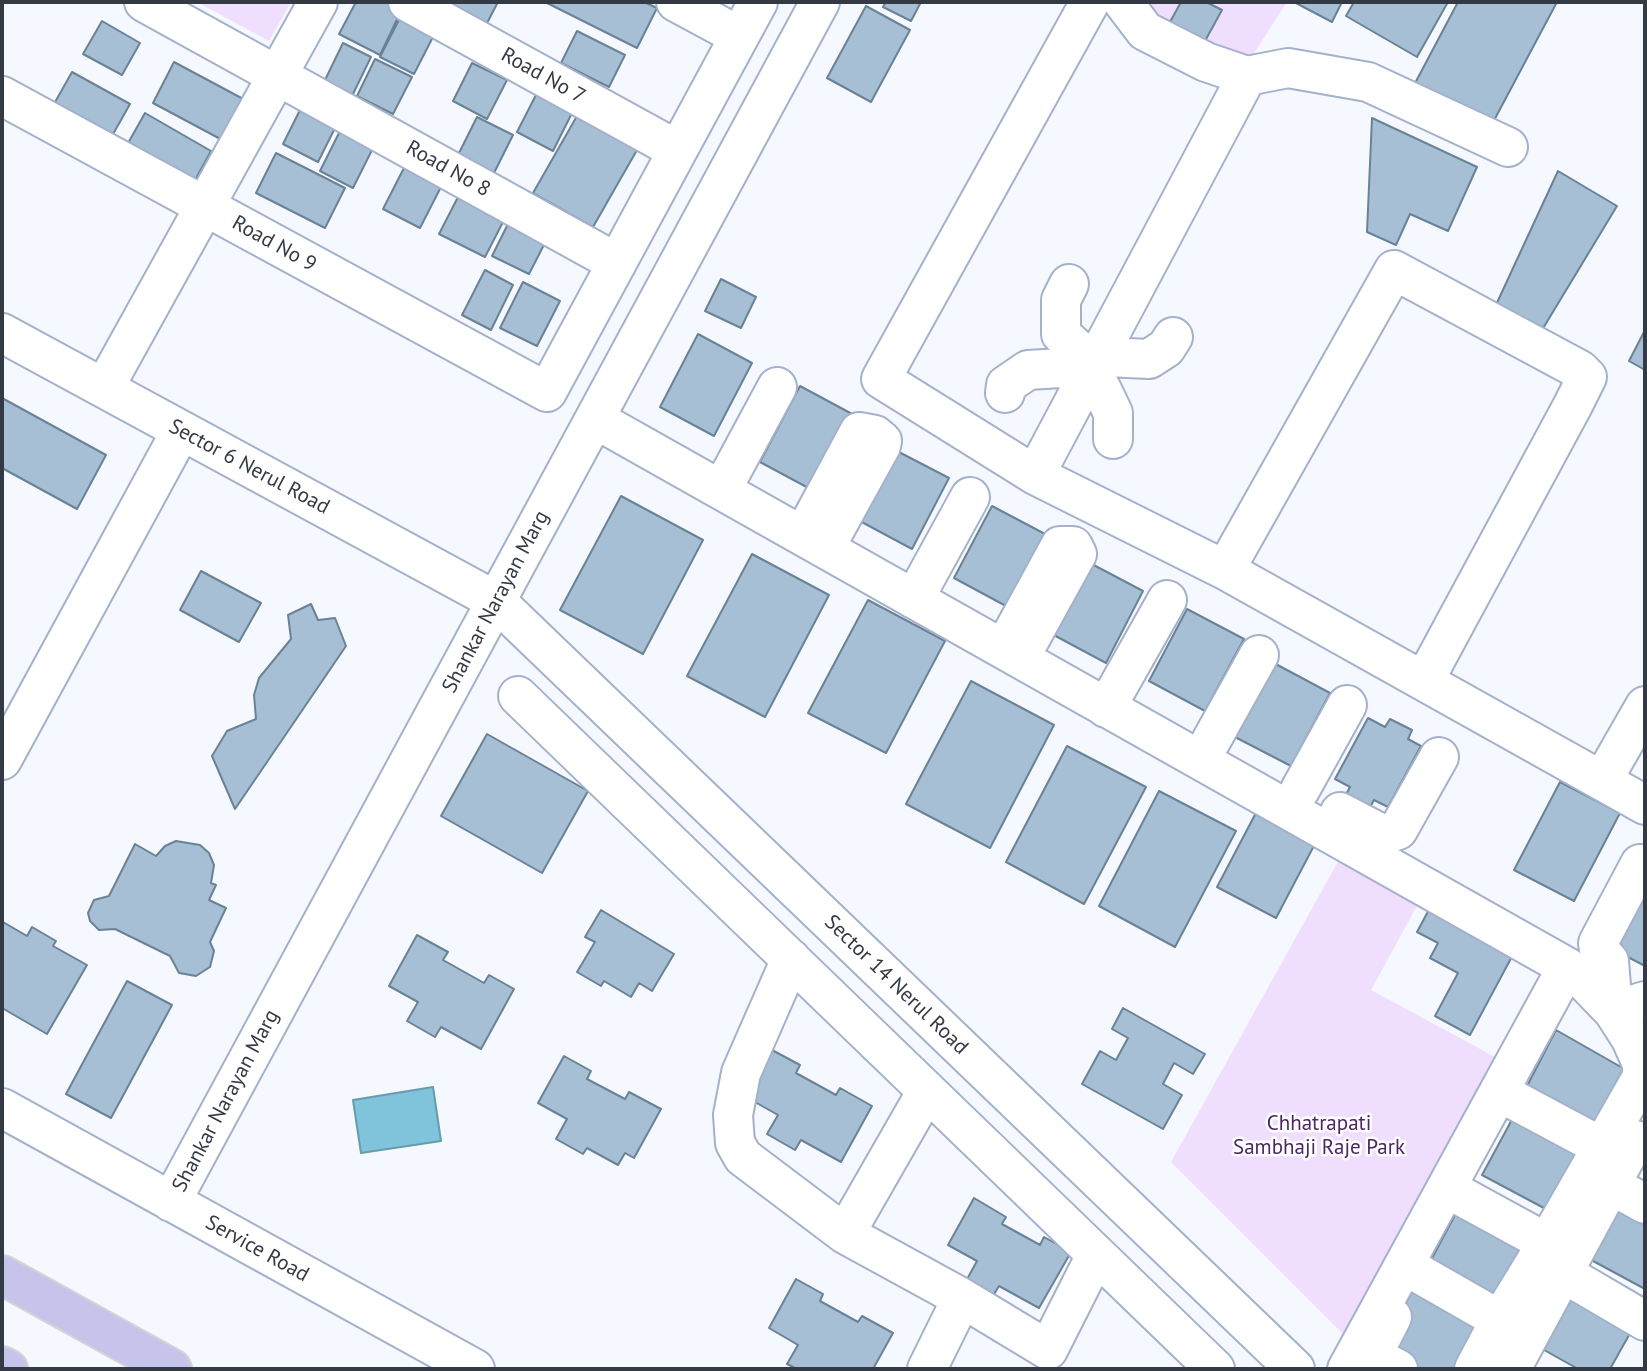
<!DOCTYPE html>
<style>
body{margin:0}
#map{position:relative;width:1647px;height:1371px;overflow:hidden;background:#f5f8fe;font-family:"PT Sans",sans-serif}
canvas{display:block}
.frame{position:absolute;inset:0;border:4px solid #343a44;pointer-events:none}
</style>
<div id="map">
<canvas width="1647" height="1371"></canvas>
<div class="frame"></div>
</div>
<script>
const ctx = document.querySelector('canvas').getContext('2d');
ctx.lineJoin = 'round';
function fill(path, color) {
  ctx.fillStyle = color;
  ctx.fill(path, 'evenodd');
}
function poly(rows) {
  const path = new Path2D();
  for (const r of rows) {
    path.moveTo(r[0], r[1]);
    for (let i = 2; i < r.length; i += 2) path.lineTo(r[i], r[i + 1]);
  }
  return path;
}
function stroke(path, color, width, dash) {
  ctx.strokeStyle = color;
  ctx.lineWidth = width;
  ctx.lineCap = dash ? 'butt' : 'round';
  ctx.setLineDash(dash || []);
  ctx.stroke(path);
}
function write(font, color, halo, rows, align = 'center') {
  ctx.font = font + ' "PT Sans",sans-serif';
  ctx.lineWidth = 5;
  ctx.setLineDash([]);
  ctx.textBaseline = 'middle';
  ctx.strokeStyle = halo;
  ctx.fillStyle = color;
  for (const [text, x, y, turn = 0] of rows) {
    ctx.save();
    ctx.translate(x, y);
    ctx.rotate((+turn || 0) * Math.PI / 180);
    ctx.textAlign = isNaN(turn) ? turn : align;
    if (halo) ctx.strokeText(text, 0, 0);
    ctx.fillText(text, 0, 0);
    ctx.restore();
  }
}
fill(poly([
 [197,2,291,2,269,41],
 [1139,2,1287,2,1245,67,1135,9],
 [1345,849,1424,893,1371,990,1495,1057,1345,1336,1171,1162]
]), '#efdefd');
const water = poly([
 [433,1087,441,1141,361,1153,353,1100,433,1087]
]);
fill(water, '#7fc4da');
stroke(water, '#689bad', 2);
const building = poly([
 [356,2,393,2,403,7,380,55,339,34,356,2],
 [454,2,498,2,486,25,451,7,454,2],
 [545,2,644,2,657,8,637,48,545,2],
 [886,2,921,2,911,21,883,7,886,2],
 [1181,2,1206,2,1222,10,1205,41,1170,22,1181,2],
 [1294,2,1342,2,1332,22,1294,2],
 [1354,2,1448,2,1417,57,1346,16,1354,2],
 [1458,2,1557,2,1490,128,1413,87,1458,2],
 [866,6,910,30,871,102,827,78,866,6],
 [402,14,436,31,414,74,380,57,402,14],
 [102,21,140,43,122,75,83,54,102,21],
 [577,31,625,55,609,87,561,63,577,31],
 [343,43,371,57,352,96,324,82,343,43],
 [375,59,412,77,393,114,357,96,375,59],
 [174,62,247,101,226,142,153,103,174,62],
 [472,63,507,80,487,119,453,101,472,63],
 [72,72,130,104,112,136,54,104,72,72],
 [538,91,574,109,553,151,517,132,538,91],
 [303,104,338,122,318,162,283,144,303,104],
 [581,109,641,143,593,227,533,193,581,109],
 [145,113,211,151,194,182,127,145,145,113],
 [477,117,513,135,493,175,457,157,477,117],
 [1372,118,1477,167,1448,231,1410,214,1396,245,1367,232,1372,118],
 [341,129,374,146,353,188,320,171,341,129],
 [276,153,345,188,325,228,256,193,276,153],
 [406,164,443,183,420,228,383,209,406,164],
 [1558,171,1617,206,1539,335,1495,307,1558,171],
 [458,197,504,220,485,257,439,234,458,197],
 [511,218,548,237,529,274,492,256,511,218],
 [485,270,513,285,491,330,462,315,485,270],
 [721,279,756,297,741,328,705,311,721,279],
 [523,282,560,301,537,346,500,328,523,282],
 [1645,330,1645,370,1629,361,1645,330],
 [698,334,752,363,714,436,660,407,698,334],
 [800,386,854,415,814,491,760,462,800,386],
 [2,398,106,455,77,509,2,468,2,398],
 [895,450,949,478,912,549,858,520,895,450],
 [621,496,703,540,643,654,560,610,621,496],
 [992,506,1045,534,1006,606,954,578,992,506],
 [752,554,829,595,765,717,687,676,752,554],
 [1088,562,1143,591,1106,663,1050,633,1088,562],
 [201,571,261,603,239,642,180,610,201,571],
 [868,600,945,641,886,753,808,713,868,600],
 [311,604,318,620,335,618,346,646,235,809,212,756,227,731,256,719,254,695,259,678,291,639,288,615,311,604],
 [1187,609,1244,639,1205,711,1149,681,1187,609],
 [1272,662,1330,693,1291,766,1233,736,1272,662],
 [971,681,1054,725,990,848,906,804,971,681],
 [1368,718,1385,727,1390,719,1412,730,1408,739,1421,746,1388,807,1374,800,1368,811,1344,798,1350,787,1335,779,1368,718],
 [487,734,588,791,542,873,441,816,487,734],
 [1067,746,1146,787,1084,904,1006,862,1067,746],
 [1560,782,1620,813,1574,901,1514,870,1560,782],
 [1159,791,1236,831,1175,947,1099,906,1159,791],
 [1258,809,1317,840,1276,918,1217,887,1258,809],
 [176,841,200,845,209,853,214,865,211,883,216,885,209,900,226,908,210,942,214,951,210,967,196,976,179,973,170,956,115,929,99,930,90,921,88,913,94,900,109,896,135,844,156,856,165,846,176,841],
 [1645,874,1645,966,1607,946,1645,874],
 [1432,904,1516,949,1470,1035,1435,1016,1458,973,1430,958,1438,943,1417,932,1432,904],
 [601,910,674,954,652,991,639,983,631,997,604,981,601,986,577,972,595,942,585,937,601,910],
 [3,922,27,936,32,927,56,941,53,946,87,965,47,1034,2,1008,3,922],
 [417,935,448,952,443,960,484,983,489,975,514,989,481,1049,441,1027,435,1037,407,1021,418,1002,389,986,417,935],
 [127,981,172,1005,111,1118,66,1094,127,981],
 [1123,1008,1205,1054,1193,1074,1174,1063,1163,1084,1182,1095,1163,1129,1082,1084,1100,1051,1116,1060,1128,1038,1112,1029,1123,1008],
 [1556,1030,1635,1075,1604,1135,1524,1092,1556,1030],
 [772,1050,800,1065,796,1073,836,1095,840,1088,872,1106,841,1162,801,1140,795,1150,767,1134,778,1115,746,1097,772,1050],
 [564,1056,591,1071,587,1079,625,1099,629,1092,661,1109,634,1158,625,1153,618,1165,587,1148,583,1154,556,1139,567,1119,538,1103,564,1056],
 [1515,1114,1590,1153,1557,1215,1482,1175,1515,1114],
 [974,1198,1006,1217,1002,1224,1040,1245,1044,1237,1071,1252,1039,1308,999,1286,993,1296,966,1281,977,1261,948,1245,974,1198],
 [1612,1198,1645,1216,1645,1289,1582,1255,1612,1198],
 [1462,1202,1540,1242,1507,1303,1430,1262,1462,1202],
 [796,1279,823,1294,820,1301,858,1322,862,1316,893,1333,873,1369,797,1369,787,1364,798,1345,769,1328,796,1279],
 [1414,1287,1488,1326,1465,1369,1408,1369,1379,1354,1414,1287],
 [1569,1291,1633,1328,1610,1369,1578,1369,1537,1346,1569,1291]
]);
fill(building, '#a6bfd4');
stroke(building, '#6a8295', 2);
const minor = poly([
 [144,2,617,263],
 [408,2,677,150],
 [676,2,739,36],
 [1090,2,881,379,1035,475,1225,570,1645,805],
 [1123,2,1145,31,1206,62,1247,76,1288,68,1368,82,1508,147],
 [2,96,547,392,758,2],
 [1069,284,1061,300,1061,334,1085,356,1149,359,1166,348,1173,337],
 [2,333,496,601,1295,1369],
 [104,388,318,2],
 [1005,393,1006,385,1028,370,1061,368,1087,377,1101,388,1113,413,1113,439],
 [595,419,1567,967,1583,980,1613,1011,1631,1039,1642,1064,1642,1077,1547,1243],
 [1035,475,1247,76],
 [729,476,777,387],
 [811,521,859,432,875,435,882,441,881,446,833,533],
 [1225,570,1394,270,1580,370,1587,377,1573,405,1424,681],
 [914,599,970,497],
 [1013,632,1060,546,1073,546,1077,554,1029,641],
 [518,696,1215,1369],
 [1106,708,1167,600],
 [1211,741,1259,655],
 [2,760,181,431],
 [1602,781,1645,706],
 [1300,790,1347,705],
 [1340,812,1384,835,1398,830,1439,757],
 [1640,864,1598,943,1599,950,1609,961,1613,1011,1645,1001],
 [791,959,741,1073,733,1115,735,1143,743,1157,845,1234,962,1298,927,1369],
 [1499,1092,1602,1147],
 [2,1108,475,1369],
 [1611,1185,1645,1204],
 [1461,1196,1547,1243,1500,1320],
 [171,1202,820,2],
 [845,1234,927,1091],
 [1404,1265,1500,1320,1474,1369],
 [1563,1273,1645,1321],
 [962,1298,1048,1350,1096,1255],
 [1392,1317,1374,1352,1377,1358,1398,1369],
 [1347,1369,1567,967],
 [1511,1369,1635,1140]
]);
const major = poly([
 [2,1275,172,1369],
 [2,1366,8,1369]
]);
stroke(minor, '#a4b1cb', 42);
stroke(major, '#d2d4d6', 42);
stroke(minor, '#fff', 38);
stroke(major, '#c7c4eb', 38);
write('21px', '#343a44', '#fff', [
 ["Road No 7",543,76,29],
 ["Road No 8",448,169,29],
 ["Road No 9",274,244,29],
 ["Sector 6 Nerul Road",249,467,28],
 ["Shankar Narayan Marg",496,602,-62],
 ["Sector 14 Nerul Road",896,985,44],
 ["Shankar Narayan Marg",226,1101,-62],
 ["Service Road",257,1249,29]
]);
write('21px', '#4b2663', '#fff', [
 ["Chhatrapati",1319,1124],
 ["Sambhaji Raje Park",1319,1148]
]);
</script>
